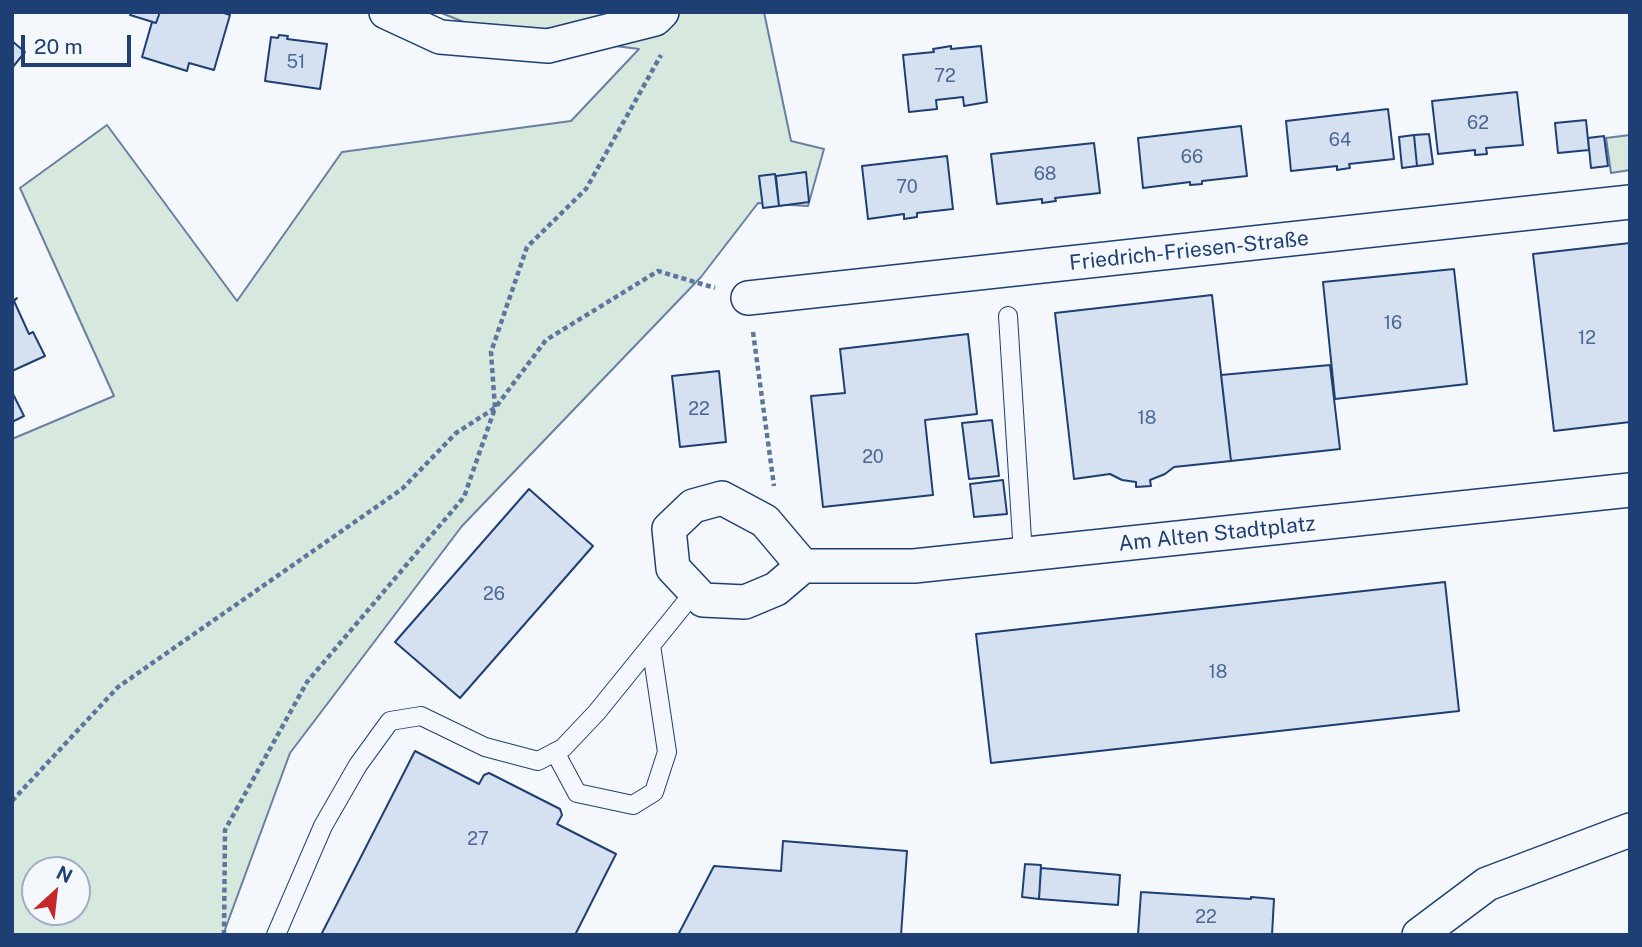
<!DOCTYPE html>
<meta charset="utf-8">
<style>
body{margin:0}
#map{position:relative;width:1642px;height:947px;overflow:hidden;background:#f4f7fb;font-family:"Public Sans",sans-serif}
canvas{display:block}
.frame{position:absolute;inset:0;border:14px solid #1d3f73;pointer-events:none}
.north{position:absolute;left:21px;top:856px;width:70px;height:70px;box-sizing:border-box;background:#f4f7fb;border:2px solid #9eadc5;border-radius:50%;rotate:27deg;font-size:19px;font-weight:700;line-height:28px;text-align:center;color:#1d3f73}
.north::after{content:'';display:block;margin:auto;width:24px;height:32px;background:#c62828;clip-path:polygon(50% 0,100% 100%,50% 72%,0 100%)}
.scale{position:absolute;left:21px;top:35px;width:110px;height:32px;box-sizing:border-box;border:4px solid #1d3f73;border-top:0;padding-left:9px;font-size:21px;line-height:24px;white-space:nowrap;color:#1d3f73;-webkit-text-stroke:5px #f4f7fb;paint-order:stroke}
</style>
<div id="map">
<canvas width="1642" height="947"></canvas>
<div class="frame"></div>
<div class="north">N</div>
<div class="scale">20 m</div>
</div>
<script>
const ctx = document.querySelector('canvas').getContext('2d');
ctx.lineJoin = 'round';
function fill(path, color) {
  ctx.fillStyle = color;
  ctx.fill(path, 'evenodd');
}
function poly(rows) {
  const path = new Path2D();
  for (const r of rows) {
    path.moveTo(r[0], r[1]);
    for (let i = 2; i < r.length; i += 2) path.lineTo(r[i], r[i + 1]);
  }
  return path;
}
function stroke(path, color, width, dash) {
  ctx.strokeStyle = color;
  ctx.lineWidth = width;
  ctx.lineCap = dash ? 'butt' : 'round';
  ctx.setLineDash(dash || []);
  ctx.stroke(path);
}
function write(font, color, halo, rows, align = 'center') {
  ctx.font = font + ' "Public Sans",sans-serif';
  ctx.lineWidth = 5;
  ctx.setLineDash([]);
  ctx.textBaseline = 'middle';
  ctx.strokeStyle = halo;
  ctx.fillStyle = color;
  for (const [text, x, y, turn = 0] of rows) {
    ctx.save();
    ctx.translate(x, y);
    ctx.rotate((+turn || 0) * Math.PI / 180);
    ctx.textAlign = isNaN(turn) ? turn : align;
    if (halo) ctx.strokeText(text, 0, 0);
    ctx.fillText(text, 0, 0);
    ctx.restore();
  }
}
const green = poly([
 [439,12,764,12,791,141,824,149,808,206,758,203,701,277,462,526,290,753,223,935,12,935,12,439,114,396,20,188,107,125,237,301,342,152,571,121,639,49,481,29,439,12],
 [35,870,77,870,77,912,35,912,35,870],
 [1630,135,1630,170,1611,173,1606,138,1630,135]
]);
fill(green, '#d7e8df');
stroke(green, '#687fa3', 2);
const building = poly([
 [132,12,160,12,156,23,130,15,132,12],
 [160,12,221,12,230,15,214,70,189,63,187,71,142,57,152,22,156,23,160,12],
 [279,35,288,36,287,39,327,44,320,89,265,81,271,37,278,38,279,35],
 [12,41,25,52,12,68,12,41],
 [951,46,951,49,981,46,987,102,964,106,963,97,936,100,937,109,909,112,903,55,934,52,933,49,951,46],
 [1517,92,1523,145,1486,148,1487,154,1475,155,1475,150,1438,154,1432,101,1517,92],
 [1388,109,1394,159,1349,164,1350,168,1337,170,1337,166,1291,171,1286,121,1388,109],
 [1586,120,1589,150,1558,153,1555,123,1586,120],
 [1241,126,1247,176,1202,181,1202,184,1190,185,1190,182,1143,188,1138,138,1241,126],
 [1429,134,1433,164,1417,166,1414,135,1429,134],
 [1414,135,1417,166,1402,168,1399,137,1414,135],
 [1604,136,1608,166,1591,168,1588,138,1604,136],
 [1094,143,1100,193,1055,198,1056,201,1042,203,1042,199,997,204,991,154,1094,143],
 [947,156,953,209,917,213,917,217,904,219,904,214,868,219,862,166,947,156],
 [806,172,809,202,779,206,776,176,806,172],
 [775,174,779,206,763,208,759,176,775,174],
 [1630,243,1630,422,1554,431,1533,254,1630,243],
 [1454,269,1467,384,1335,399,1323,282,1454,269],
 [1212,295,1231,461,1174,467,1165,474,1150,480,1151,486,1136,487,1136,482,1122,480,1110,474,1074,479,1055,313,1212,295],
 [12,297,14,300,17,298,14,301,29,334,33,332,45,356,12,371,12,297],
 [968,334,977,414,925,420,933,495,823,507,811,396,845,393,840,349,968,334],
 [1330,365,1340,449,1231,461,1221,375,1330,365],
 [719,371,726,442,680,447,672,376,719,371],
 [12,392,24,416,12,422,12,392],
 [992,420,999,476,969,479,962,423,992,420],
 [1003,480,1007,514,974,517,970,484,1003,480],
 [529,489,593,546,460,698,395,642,529,489],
 [1445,582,1459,711,991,763,976,634,1445,582],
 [415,751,479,784,484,775,489,773,560,809,562,815,557,824,616,854,575,935,321,935,415,751],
 [783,841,907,851,901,935,678,935,714,866,781,871,783,841],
 [1025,864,1041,865,1039,899,1022,897,1025,864],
 [1041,868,1120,875,1118,905,1039,899,1041,868],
 [1141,892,1251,899,1251,897,1274,899,1272,935,1138,935,1141,892]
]);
fill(building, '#d5e0f0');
stroke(building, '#1d3f73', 2);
const service = poly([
 [1008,316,1023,555],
 [555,752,577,793,633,805,654,792,667,752,651,645],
 [276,935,323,826,358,765,390,721,421,716,485,747,538,761,563,748,597,712,695,591]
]);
const minor = poly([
 [386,12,440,37,548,46,655,19,662,12],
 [748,298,1630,202],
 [803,566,765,521,722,498,693,506,669,529,673,568,703,600,745,602,776,589,803,566,914,566,1630,490],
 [1419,935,1487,884,1630,830]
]);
stroke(service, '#1d3f73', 20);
stroke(minor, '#1d3f73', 36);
stroke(poly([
 [753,332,774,486],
 [12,801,118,687,402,489,456,433,495,408,546,340,658,271,715,288],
 [224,935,225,830,307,682,464,497,495,408,491,352,527,247,586,189,661,55]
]), '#5e769c', 4.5, [5, 3.5]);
stroke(service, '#f4f7fb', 18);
stroke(minor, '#f4f7fb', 33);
write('18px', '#4b6792', null, [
 ["51",296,62],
 ["72",945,76],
 ["62",1478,123],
 ["64",1340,140],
 ["66",1192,157],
 ["68",1045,174],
 ["70",907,187],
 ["16",1393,323],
 ["12",1587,338],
 ["22",699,409],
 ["18",1147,418],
 ["20",873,457],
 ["26",494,594],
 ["18",1218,672],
 ["27",478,839],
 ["22",1206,917]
]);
write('21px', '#1d3f73', '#f4f7fb', [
 ["Friedrich-Friesen-Straße",1189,251,-6],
 ["Am Alten Stadtplatz",1217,534,-6]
]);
</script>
